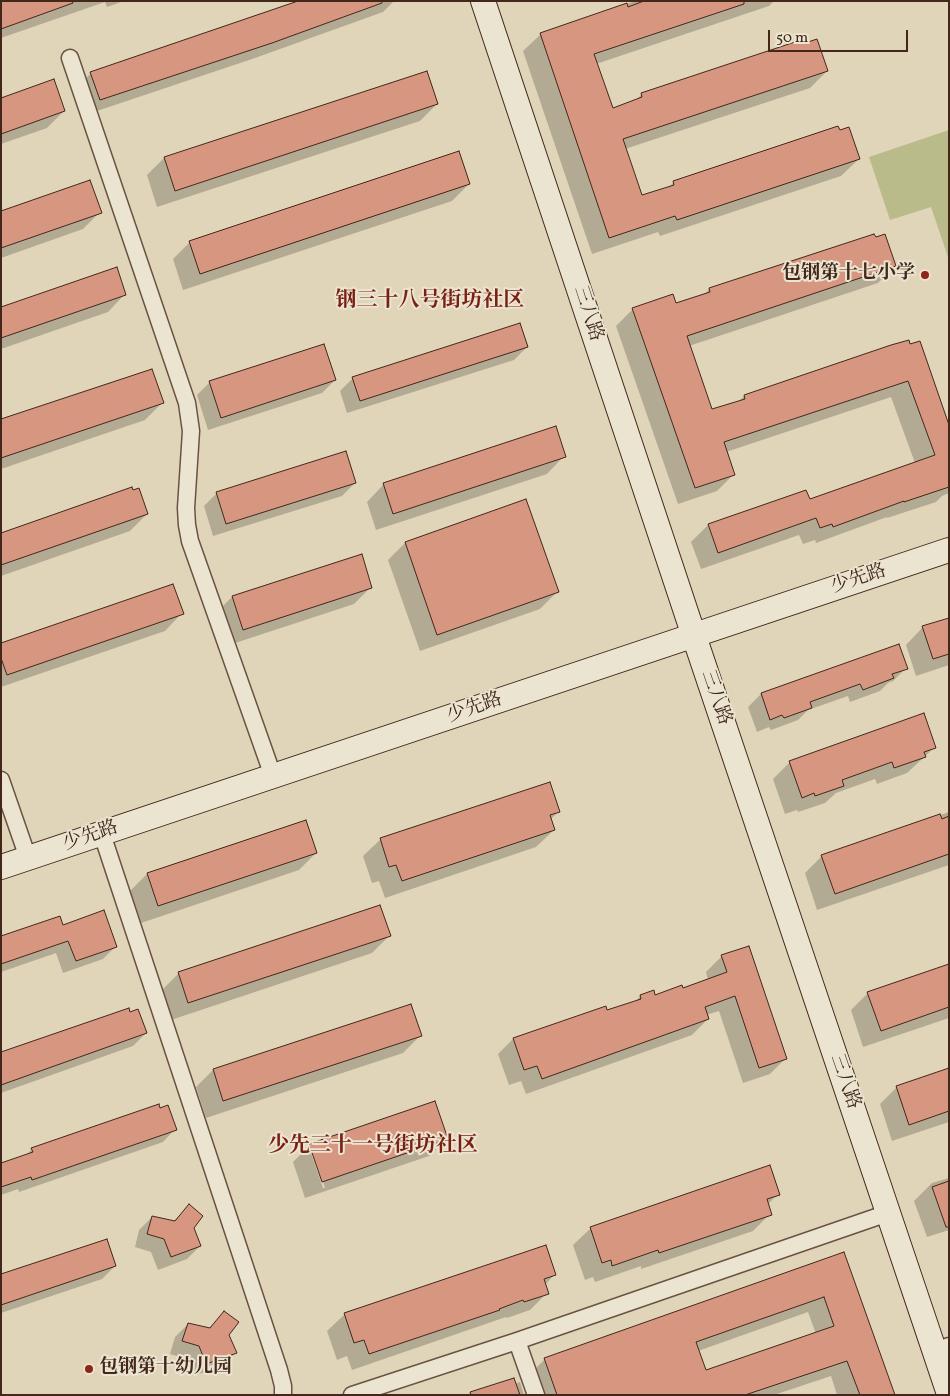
<!DOCTYPE html>
<meta charset="utf-8">
<style>
body{margin:0}
#map{position:relative;width:950px;height:1396px;overflow:hidden;background:#e0d5b8;font-family:Vollkorn,serif}
canvas{display:block}
.frame{position:absolute;inset:0;border:2px solid #43271b;pointer-events:none}
.scale{position:absolute;left:768px;top:30px;width:140px;height:22px;box-sizing:border-box;border:2px solid #43271b;border-top:0;padding-left:6px;font-size:15px;line-height:18px;white-space:nowrap;color:#43271b;-webkit-text-stroke:4px #ebe4d1;paint-order:stroke}
</style>
<div id="map">
<canvas width="950" height="1396"></canvas>
<div class="frame"></div>
<div class="scale">50 m</div>
</div>
<script>
const ctx = document.querySelector('canvas').getContext('2d');
ctx.lineJoin = 'round';
function fill(path, color) {
  ctx.fillStyle = color;
  ctx.fill(path, 'evenodd');
}
function poly(rows) {
  const path = new Path2D();
  for (const r of rows) {
    path.moveTo(r[0], r[1]);
    for (let i = 2; i < r.length; i += 2) path.lineTo(r[i], r[i + 1]);
  }
  return path;
}
function stroke(path, color, width, dash) {
  ctx.strokeStyle = color;
  ctx.lineWidth = width;
  ctx.lineCap = dash ? 'butt' : 'round';
  ctx.setLineDash(dash || []);
  ctx.stroke(path);
}
function write(font, color, halo, rows, align = 'center') {
  ctx.font = font + ' Vollkorn,"Noto Serif SC",serif';
  ctx.lineWidth = 4;
  ctx.setLineDash([]);
  ctx.textBaseline = 'middle';
  ctx.strokeStyle = halo;
  ctx.fillStyle = color;
  for (const [text, x, y, turn = 0] of rows) {
    ctx.save();
    ctx.translate(x, y);
    ctx.rotate((+turn || 0) * Math.PI / 180);
    ctx.textAlign = isNaN(turn) ? turn : align;
    if (halo) ctx.strokeText(text, 0, 0);
    ctx.fillText(text, 0, 0);
    ctx.restore();
  }
}
fill(poly([
 [949,130,949,260,931,207,890,220,869,157]
]), '#b9bb8a');
fill(poly([
 [1,1,124,1,107,7,105,2,1,38],
 [304,1,394,1,383,12,255,58,85,115,76,89,91,73],
 [635,1,774,1,769,6,596,64,612,109,635,101,642,94,827,71,810,88,625,149,642,197,667,189,674,182,859,159,841,176,660,236,658,232,592,254,523,51,541,34],
 [427,72,437,104,420,121,157,207,147,175,164,158],
 [1,99,64,111,47,128,1,144],
 [469,184,452,201,183,290,173,259,190,242],
 [1,212,100,212,83,229,1,258],
 [874,235,894,266,878,283,689,346,712,411,738,402,744,396,891,347,949,425,949,493,942,496,936,502,887,518,887,517,816,543,815,540,803,544,799,535,701,569,691,542,708,525,805,491,809,501,915,463,891,397,726,452,733,475,717,491,678,504,616,326,633,309,675,305,703,296,709,289],
 [125,294,108,312,1,349,1,308],
 [527,347,514,360,347,413,340,391,353,378],
 [335,380,322,393,208,430,197,395,210,382],
 [162,403,145,420,1,469,1,421],
 [564,456,547,474,376,530,367,502,384,484],
 [355,483,342,496,213,536,204,506,217,493],
 [526,501,557,592,540,609,420,651,388,560,405,543],
 [147,514,130,531,1,576,1,534],
 [371,587,354,604,226,646,215,614,232,597],
 [182,613,165,631,1,687,1,645],
 [949,619,949,665,916,676,906,645,923,627],
 [906,668,893,681,888,683,880,691,850,702,848,696,808,710,798,720,771,730,769,727,757,732,748,707,761,694],
 [935,747,907,773,877,784,875,779,836,793,825,803,798,812,797,810,785,814,773,779,790,762],
 [559,811,550,820,554,830,536,847,385,898,379,881,372,883,363,856,381,839],
 [949,812,949,865,817,910,805,873,822,856],
 [305,821,316,853,299,870,141,923,130,891,147,874],
 [62,926,116,946,103,959,63,973,56,953,1,972,1,937],
 [389,936,372,953,171,1020,162,990,179,973],
 [722,956,786,1058,770,1074,743,1083,719,1011,706,1015,708,1019,692,1035,526,1094,521,1081,509,1085,498,1054,513,1039,606,1012,635,1002,640,996,653,992,655,996,683,989,708,980,706,972],
 [949,965,949,1018,863,1047,851,1010,868,993],
 [410,1006,420,1036,403,1053,206,1118,196,1087,213,1070],
 [146,1033,133,1046,1,1093,1,1053],
 [949,1069,949,1122,892,1141,880,1104,897,1087],
 [175,1129,163,1142,19,1192,18,1189,1,1195,1,1161,3,1164,24,1157,32,1149],
 [447,1139,429,1156,305,1198,293,1162,310,1145],
 [311,1153,314,1153,325,1188,323,1188],
 [949,1178,949,1230,927,1237,914,1201,932,1183],
 [778,1194,767,1205,770,1214,753,1231,641,1269,641,1266,595,1282,593,1277,585,1280,573,1245,591,1228],
 [189,1205,192,1228,200,1246,187,1259,158,1270,151,1252,135,1247,139,1230,152,1217,173,1222],
 [843,1253,894,1395,837,1395,831,1376,774,1395,536,1395,529,1375,545,1359],
 [808,1312,816,1334,705,1371,698,1351],
 [115,1266,102,1279,1,1313,1,1276],
 [554,1275,545,1285,547,1293,530,1310,507,1318,506,1317,352,1370,347,1356,337,1360,327,1331,345,1314],
 [224,1313,228,1335,235,1353,223,1366,193,1376,187,1359,170,1354,175,1337,188,1324,209,1328],
 [513,1379,514,1384,520,1382,524,1395,466,1395]
]), '#0003');
const building = poly([
 [1,1,72,1,73,3,1,29,1,1],
 [298,1,382,1,382,3,272,43,100,100,90,72,298,1],
 [644,1,744,1,744,4,594,54,613,108,642,97,641,93,807,38,808,42,817,39,828,71,623,139,642,195,674,185,673,181,838,126,840,130,849,127,860,159,677,220,675,216,609,238,540,33,627,3,628,7,644,1],
 [427,71,438,104,175,191,164,157,427,71],
 [54,79,65,111,1,134,1,98,54,79],
 [459,151,470,184,200,274,189,241,459,151],
 [90,180,102,213,1,248,1,211,90,180],
 [874,234,876,237,885,234,896,266,687,336,712,409,745,399,744,395,891,345,909,340,910,344,920,341,949,425,949,487,904,502,904,501,833,527,832,524,820,528,816,518,718,553,708,524,806,490,810,499,935,455,908,381,724,442,735,475,695,488,632,308,673,294,676,303,710,292,709,288,874,234],
 [117,267,126,295,1,338,1,307,117,267],
 [520,323,528,347,360,401,352,377,520,323],
 [324,344,336,380,221,418,209,381,324,344],
 [152,369,164,403,1,458,1,419,152,369],
 [556,426,566,457,393,514,383,483,556,426],
 [346,451,356,483,226,524,216,492,346,451],
 [132,487,133,490,139,488,148,514,1,565,1,533,132,487],
 [526,499,559,592,437,635,405,542,526,499],
 [362,554,372,588,243,630,232,596,362,554],
 [173,584,184,614,7,675,1,658,1,643,173,584],
 [949,618,949,654,933,659,922,626,949,618],
 [899,644,908,669,892,674,894,678,863,690,860,684,810,702,812,708,784,718,782,715,770,720,761,693,899,644],
 [924,713,936,748,924,752,926,757,894,768,892,762,842,780,844,786,815,796,814,793,802,798,789,761,924,713],
 [550,782,560,812,550,815,555,830,402,881,396,865,389,867,380,838,550,782],
 [940,814,942,819,949,816,949,854,835,894,821,855,940,814],
 [306,820,317,853,158,906,147,873,306,820],
 [380,905,391,936,188,1003,178,972,380,905],
 [104,910,117,947,76,961,68,941,1,964,1,936,60,916,63,925,104,910],
 [749,946,787,1059,759,1068,735,996,705,1007,709,1019,542,1079,537,1066,524,1070,513,1038,606,1006,607,1010,641,999,640,995,654,990,655,995,682,985,683,988,727,972,721,955,749,946],
 [949,964,949,1007,881,1031,867,992,949,964],
 [411,1004,422,1036,223,1101,213,1069,411,1004],
 [129,1008,130,1012,138,1009,147,1033,1,1085,1,1052,129,1008],
 [949,1068,949,1111,909,1125,896,1086,949,1068],
 [435,1101,448,1139,322,1182,309,1144,435,1101],
 [159,1104,160,1108,168,1105,177,1130,32,1180,31,1177,1,1187,1,1163,33,1152,31,1148,159,1104],
 [770,1165,780,1195,767,1199,772,1215,659,1253,658,1250,612,1266,611,1260,602,1263,590,1227,770,1165],
 [949,1181,949,1227,946,1227,932,1187,949,1181],
 [189,1204,203,1216,194,1228,201,1246,171,1257,164,1239,147,1234,152,1216,175,1221,189,1204],
 [107,1239,116,1266,1,1305,1,1274,107,1239],
 [546,1245,556,1275,544,1279,549,1294,524,1302,523,1300,499,1309,500,1310,369,1354,364,1340,354,1343,344,1313,546,1245],
 [844,1252,895,1395,860,1395,847,1361,745,1395,557,1395,544,1358,844,1252],
 [824,1297,834,1326,706,1370,696,1342,824,1297],
 [224,1311,239,1322,229,1335,237,1353,206,1364,199,1346,182,1341,188,1323,210,1328,224,1311],
 [514,1378,520,1395,471,1395,470,1392,514,1378]
]);
fill(building, '#d69680');
stroke(building, '#43271b', 1);
const street = poly([
 [70,58,187,403,191,431,186,508,187,525,190,541,273,776],
 [1,780,28,858],
 [102,834,279,1370,283,1386,283,1395],
 [517,1341,536,1395],
 [934,1351,949,1346],
 [352,1395,517,1341,888,1213]
]);
const secondary = poly([
 [483,1,694,636,949,1394],
 [1,867,949,550]
]);
stroke(street, '#6a5242', 19);
stroke(secondary, '#43271b', 26);
stroke(street, '#ebe4d1', 16);
stroke(secondary, '#ebe4d1', 24);
for (const [x, y, r, color] of [
 [925,275,5,"#8f2418"],
 [89,1369,5,"#8f2418"]
]) {
  const dot = new Path2D();
  dot.arc(x, y, r, 0, 2 * Math.PI);
  ctx.fillStyle = color;
  ctx.fill(dot);
  stroke(dot, '#ebe4d1', 2);
}
write('bold 19px', '#43271b', '#ebe4d1', [
 ["包钢第十七小学",915,275],
 ["包钢第十幼儿园",99,1369,"left"]
], 'right');
write('19px', '#43271b', '#ebe4d1', [
 ["三八路",587,314,72],
 ["少先路",859,580,-18],
 ["三八路",715,698,71],
 ["少先路",475,709,-19],
 ["少先路",91,837,-19],
 ["三八路",844,1082,71]
]);
write('bold 21px', '#7a1f14', '#ebe4d1', [
 ["钢三十八号街坊社区",430,302],
 ["少先三十一号街坊社区",373,1147]
]);
</script>
